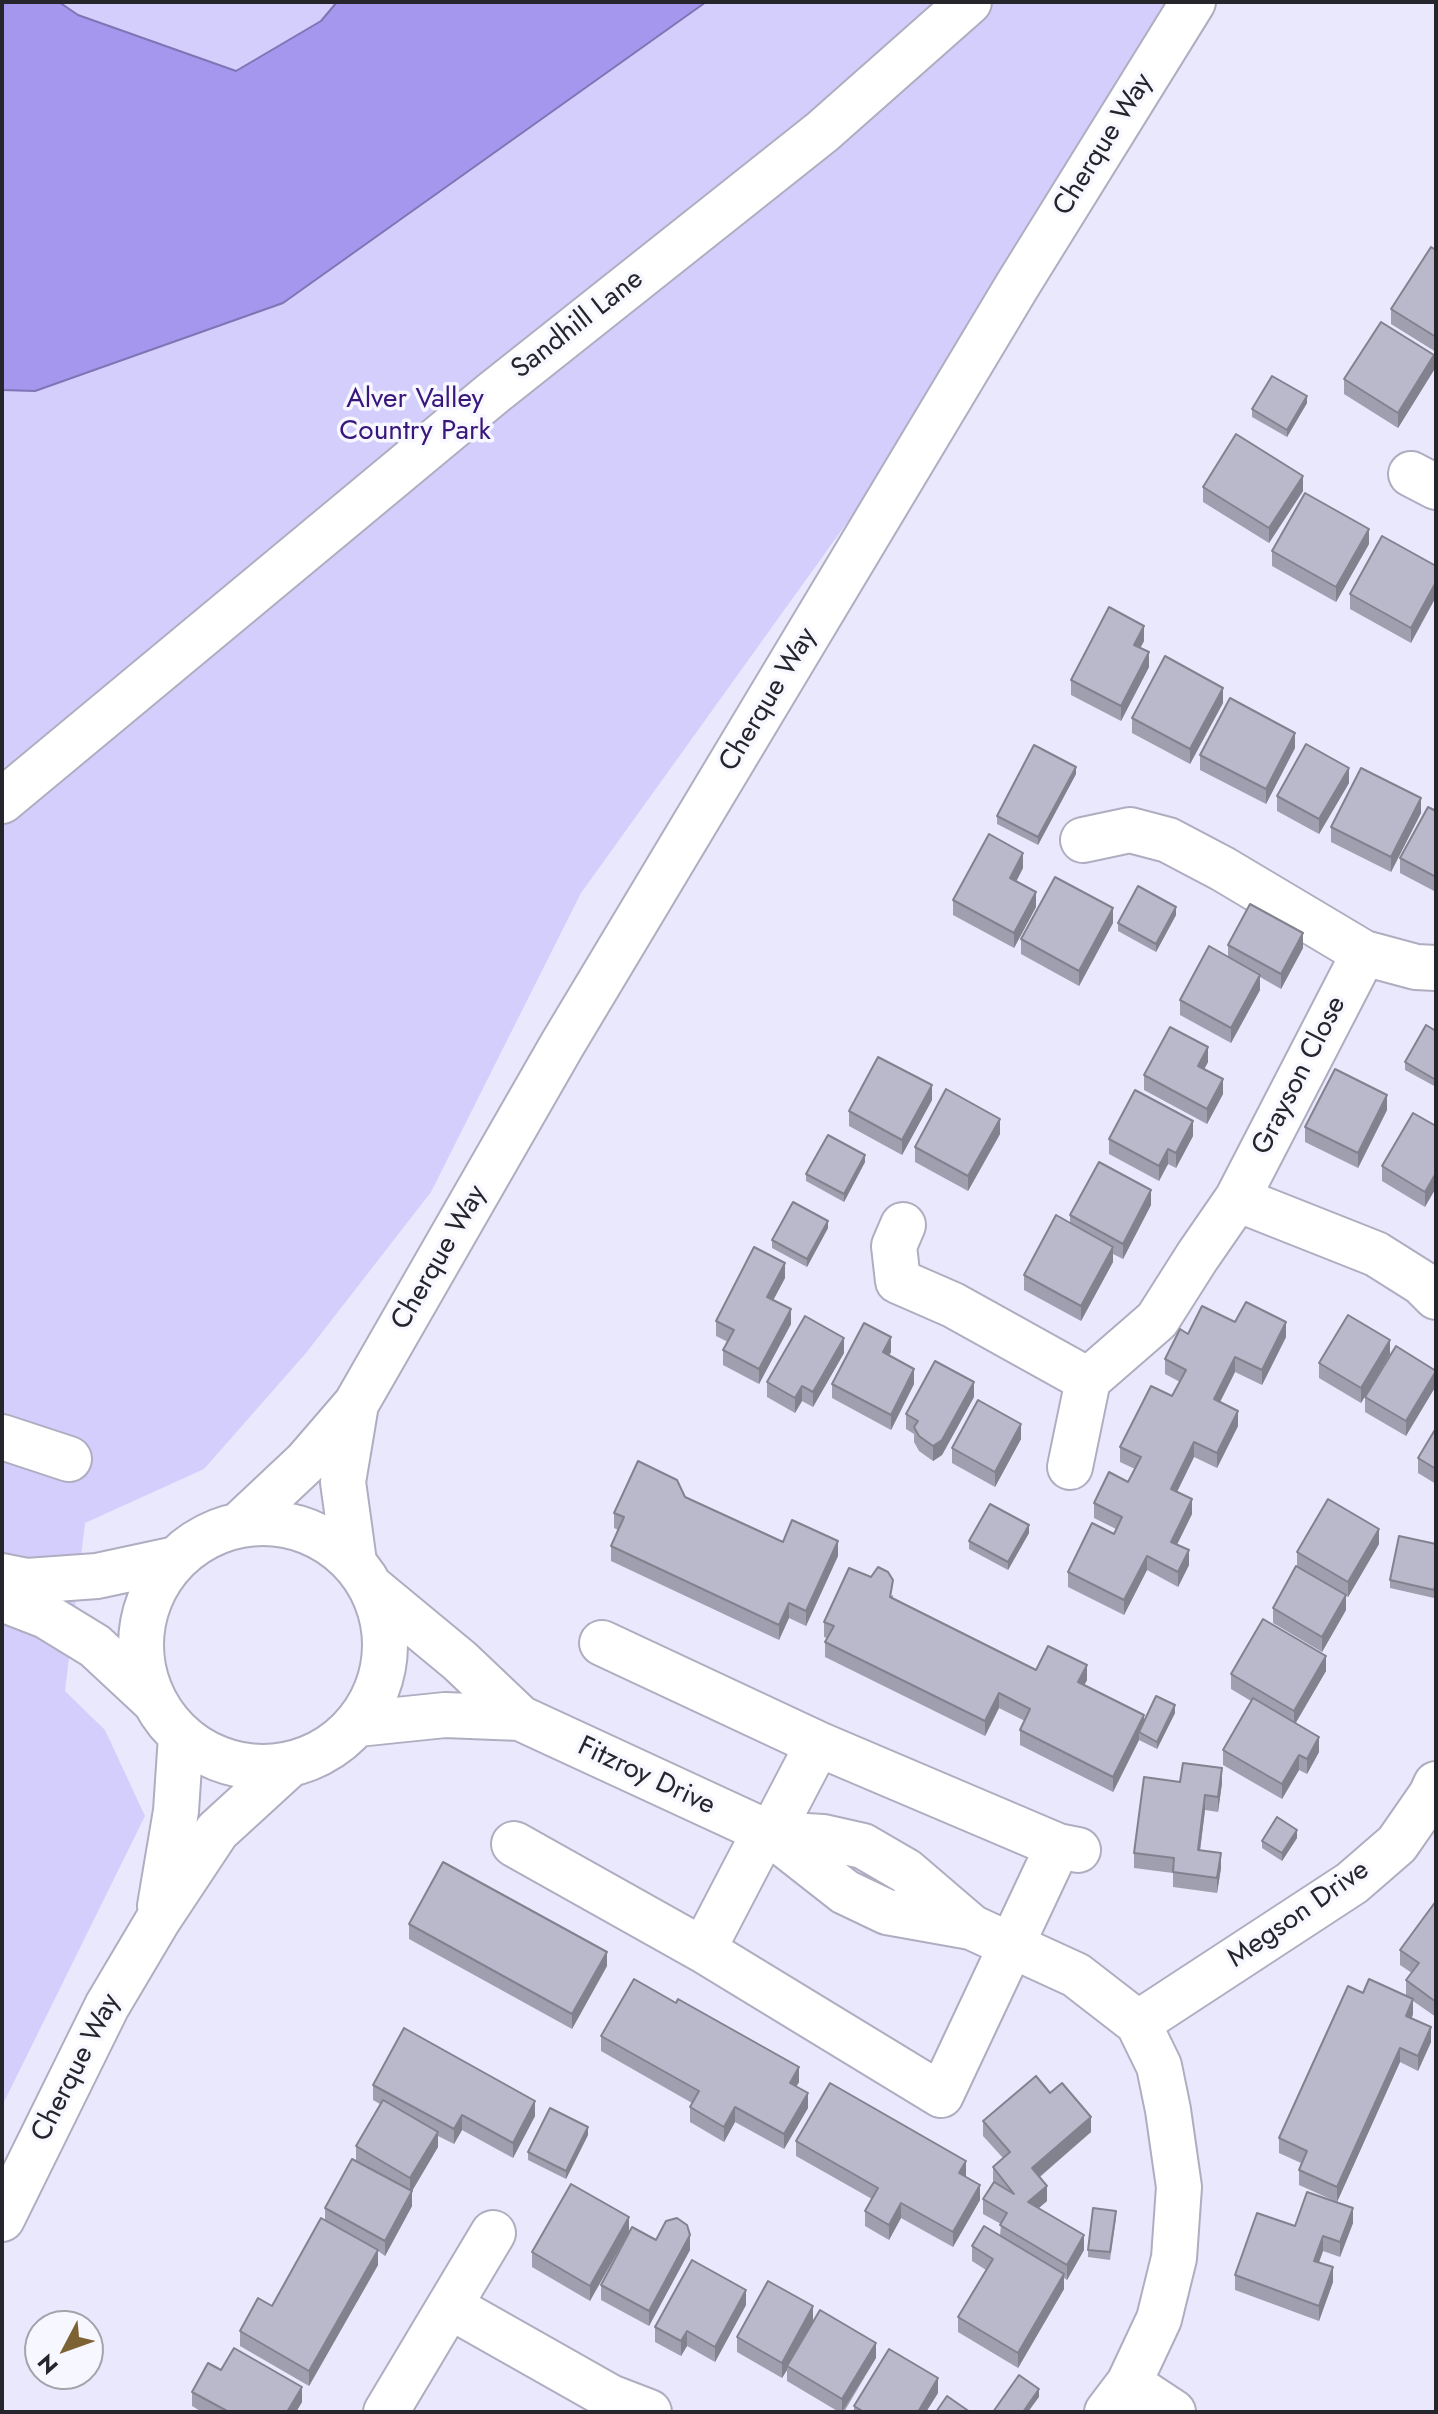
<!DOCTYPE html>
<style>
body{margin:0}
#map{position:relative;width:1438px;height:2414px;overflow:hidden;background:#eae8fc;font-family:Jost,sans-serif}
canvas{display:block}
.frame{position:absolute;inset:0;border:4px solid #26252c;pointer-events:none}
.north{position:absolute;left:24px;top:2310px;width:80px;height:80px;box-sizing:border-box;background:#f7f7ff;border:2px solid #a3a3ab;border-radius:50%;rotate:229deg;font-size:22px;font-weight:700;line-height:32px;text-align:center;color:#26252c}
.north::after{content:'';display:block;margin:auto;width:28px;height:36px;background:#7d6234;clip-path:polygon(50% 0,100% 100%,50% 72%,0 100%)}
</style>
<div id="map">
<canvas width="1438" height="2414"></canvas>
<div class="frame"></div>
<div class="north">N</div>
</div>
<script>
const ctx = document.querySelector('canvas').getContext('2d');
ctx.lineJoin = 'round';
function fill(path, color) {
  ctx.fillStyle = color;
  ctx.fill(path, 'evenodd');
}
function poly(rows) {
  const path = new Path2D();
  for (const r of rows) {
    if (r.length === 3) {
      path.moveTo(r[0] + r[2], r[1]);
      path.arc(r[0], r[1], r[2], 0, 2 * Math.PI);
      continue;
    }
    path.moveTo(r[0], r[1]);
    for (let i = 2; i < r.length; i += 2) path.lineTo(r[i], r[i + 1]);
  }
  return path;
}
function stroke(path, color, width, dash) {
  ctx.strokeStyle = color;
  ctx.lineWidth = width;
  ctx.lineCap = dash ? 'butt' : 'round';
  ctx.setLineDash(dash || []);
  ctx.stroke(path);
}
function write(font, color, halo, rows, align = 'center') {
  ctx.font = font + ' Jost,sans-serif';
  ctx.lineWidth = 7;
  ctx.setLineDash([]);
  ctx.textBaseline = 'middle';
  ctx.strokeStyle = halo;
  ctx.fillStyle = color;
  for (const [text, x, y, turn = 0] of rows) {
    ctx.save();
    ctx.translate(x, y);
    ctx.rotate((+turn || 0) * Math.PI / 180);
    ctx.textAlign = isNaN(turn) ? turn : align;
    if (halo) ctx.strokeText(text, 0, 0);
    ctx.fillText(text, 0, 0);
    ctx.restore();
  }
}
fill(poly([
 [2,2,1201,2,1017,286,581,893,431,1192,306,1353,204,1469,85,1523,65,1691,105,1730,145,1816,2,2106]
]), '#d3cefc');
const water = poly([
 [2,2,59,2,78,15,236,71,321,21,337,2,706,2,283,303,35,391,2,390,2,2]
]);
fill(water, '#a597ee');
stroke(water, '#7f75b4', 2);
const minor = poly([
 [1411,474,1436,487],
 [2,801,492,394,822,132,969,2],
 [1083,840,1130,830,1168,840,1223,869,1364,953,1416,967,1436,968],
 [1237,1199,1376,1254,1422,1283,1436,1297],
 [903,1225,894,1246,898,1281,953,1305,1088,1380],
 [2,1437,69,1459],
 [1070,1467,1088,1380,1157,1320,1197,1257,1237,1199,1364,953],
 [263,1645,122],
 [240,1524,306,1462,356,1404,562,1045,1017,286,1193,2],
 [354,1562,343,1482,356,1404],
 [2,1576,27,1581,97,1576,176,1559],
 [373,1589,460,1661,520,1718,771,1834,845,1892,887,1912,971,1927,1076,1975,1138,2023,1159,2066,1168,2110,1179,2187,1174,2258,1159,2319,1129,2383,1107,2412],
 [2,1599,46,1616,95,1646,153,1700],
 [602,1643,818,1744,771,1834],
 [358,1724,445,1715,520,1718],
 [818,1744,1058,1846,1078,1850],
 [771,1834,823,1837,863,1846,906,1871,969,1925],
 [514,1844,703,1950,941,2095,1058,1846],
 [160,1906,176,1811,181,1736],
 [703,1950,765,1831],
 [1138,2023,1352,1883,1397,1844,1431,1795,1436,1784],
 [2,2219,107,2006,158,1920,217,1831,288,1766],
 [451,2307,610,2397,649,2412],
 [1129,2383,1173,2412],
 [386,2412,493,2233]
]);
stroke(minor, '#afadc0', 48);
stroke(minor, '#fff', 44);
fill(poly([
 [1436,250,1436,352,1391,324,1391,309],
 [1434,370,1398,428,1344,394,1344,379],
 [1307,403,1287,437,1252,417,1252,409],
 [1203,487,1303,491,1269,543,1203,502],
 [1369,544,1336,602,1272,566,1272,551],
 [1436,566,1411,643,1350,609,1350,594],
 [1144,641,1140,648,1149,667,1121,721,1071,695,1071,680],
 [1223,703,1190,764,1132,733,1132,718],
 [1295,748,1266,804,1200,770,1200,755],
 [1076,774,1038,845,997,824,997,816],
 [1349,783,1319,834,1277,811,1277,796],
 [1436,811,1436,892,1400,873,1400,858],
 [1421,813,1391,872,1331,842,1331,827],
 [1023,868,1016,882,1036,907,1014,948,953,915,953,900],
 [1176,915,1156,952,1118,931,1118,923],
 [1113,923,1079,986,1021,954,1021,939],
 [1228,945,1303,948,1281,989,1260,977,1260,990,1231,1043,1180,1015,1180,1000,1228,957],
 [1436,1031,1436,1087,1405,1070,1405,1062],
 [1208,1062,1204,1069,1223,1094,1207,1124,1144,1090,1144,1075],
 [932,1100,902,1155,849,1126,849,1111],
 [1387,1110,1358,1168,1305,1142,1305,1127],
 [1436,1126,1425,1207,1382,1181,1382,1166],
 [1000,1134,968,1191,915,1162,915,1147],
 [1193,1136,1176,1168,1168,1164,1159,1181,1109,1154,1109,1139],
 [865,1162,844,1202,806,1181,806,1174],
 [1151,1205,1123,1259,1113,1254,1113,1262,1081,1321,1024,1290,1024,1275,1070,1223,1070,1215],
 [828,1228,807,1267,772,1248,772,1240],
 [785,1278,773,1300,791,1324,759,1384,723,1365,723,1350,728,1342,716,1336,716,1321],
 [1235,1322,1286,1337,1262,1385,1235,1372,1220,1402,1238,1426,1217,1468,1194,1457,1177,1492,1192,1514,1177,1544,1189,1565,1178,1587,1147,1570,1124,1615,1068,1587,1068,1572,1114,1534,1116,1529,1094,1518,1094,1503,1128,1482,1135,1469,1120,1462,1120,1447,1172,1396,1180,1382,1165,1374,1165,1359,1188,1334],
 [891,1352,889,1355,914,1384,891,1430,832,1398,832,1384],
 [844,1353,813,1407,802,1401,795,1413,767,1397,767,1382],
 [1390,1354,1361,1403,1319,1378,1319,1363],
 [1436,1371,1406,1436,1365,1412,1365,1397],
 [974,1397,942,1455,933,1461,919,1451,914,1442,914,1434,906,1429,906,1414],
 [1436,1428,1436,1484,1418,1473,1418,1458],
 [1021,1439,995,1487,952,1463,952,1448],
 [685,1497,783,1542,838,1556,806,1626,789,1618,779,1640,611,1561,611,1546,618,1530,614,1528,614,1513],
 [1029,1533,1008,1570,969,1549,969,1541],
 [1379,1544,1348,1597,1346,1596,1346,1610,1322,1652,1273,1623,1273,1608,1297,1567,1297,1552],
 [1436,1544,1436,1590,1434,1598,1390,1588,1390,1580],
 [893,1595,893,1598,1036,1670,1087,1680,1084,1685,1144,1722,1175,1713,1157,1749,1139,1740,1113,1792,1020,1745,1020,1730,1025,1721,999,1708,985,1736,825,1657,825,1642,827,1638,824,1637,824,1622],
 [1326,1671,1295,1723,1319,1752,1307,1774,1299,1770,1282,1799,1223,1765,1223,1750,1251,1701,1231,1689,1231,1674],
 [1180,1782,1222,1783,1218,1812,1205,1810,1200,1851,1221,1868,1217,1893,1173,1887,1173,1873,1134,1868,1134,1853],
 [1297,1838,1282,1861,1262,1848,1262,1841],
 [1436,1901,1436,2017,1413,2001,1413,2014,1412,2018,1431,2042,1418,2071,1400,2062,1337,2202,1299,2185,1299,2170,1301,2163,1279,2153,1279,2138,1363,1993,1406,1995,1406,1980,1412,1973,1400,1965,1400,1950],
 [409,1924,607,1966,572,2029,409,1939],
 [601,2036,799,2082,796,2086,808,2108,784,2149,735,2122,724,2142,690,2122,690,2107,692,2103,601,2051],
 [373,2085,535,2116,513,2158,462,2130,454,2144,438,2136,438,2147,412,2191,412,2206,385,2256,378,2251,378,2265,309,2386,240,2346,240,2331,272,2306,325,2220,325,2208,356,2161,356,2146,380,2104,373,2100],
 [1050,2093,1091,2132,1040,2177,1047,2201,1039,2208,1084,2250,1067,2280,1064,2278,1064,2289,1018,2368,958,2332,958,2317,986,2270,972,2261,972,2246,1000,2236,1001,2224,983,2214,983,2199,993,2182,993,2167,1003,2158,983,2136,983,2121],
 [588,2135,566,2179,528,2160,528,2152],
 [796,2141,966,2176,965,2177,980,2200,953,2247,901,2218,889,2240,865,2226,865,2211,872,2199,796,2156],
 [629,2217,590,2301,532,2267,532,2252],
 [1116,2218,1110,2260,1088,2257,1088,2250],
 [1353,2223,1340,2257,1323,2251,1319,2262,1333,2282,1319,2321,1235,2290,1235,2275,1295,2226],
 [656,2240,690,2250,649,2326,601,2300,601,2285],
 [746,2305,715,2362,687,2346,681,2356,655,2342,655,2327],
 [813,2321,876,2358,844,2412,839,2412,787,2381,787,2370,782,2378,737,2352,737,2337],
 [221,2370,302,2402,296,2412,202,2412,192,2406,192,2392],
 [938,2393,926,2412,854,2412,854,2406]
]), '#a09faf');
fill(poly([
 [1434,355,1434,370,1398,428,1398,413],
 [1307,396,1307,403,1287,437,1287,430],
 [1303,476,1303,491,1269,543,1269,528],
 [1369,529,1369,544,1336,602,1336,587],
 [1436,582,1436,597,1411,643,1411,628],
 [1144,626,1144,641,1134,660,1134,645],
 [1149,652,1149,667,1121,721,1121,706],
 [1223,688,1223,703,1190,764,1190,749],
 [1295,733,1295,748,1266,804,1266,789],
 [1076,767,1076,774,1038,845,1038,837],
 [1349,768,1349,783,1319,834,1319,819],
 [1421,798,1421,813,1391,872,1391,857],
 [1023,853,1023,868,1010,893,1010,878],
 [1036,892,1036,907,1014,948,1014,933],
 [1176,907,1176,915,1156,952,1156,944],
 [1113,908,1113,923,1079,986,1079,971],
 [1303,933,1303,948,1281,989,1281,974],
 [1260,975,1260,990,1231,1043,1231,1028],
 [1208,1047,1208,1062,1198,1081,1198,1066],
 [1223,1079,1223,1094,1207,1124,1207,1109],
 [932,1085,932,1100,902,1155,902,1140],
 [1387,1095,1387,1110,1358,1168,1358,1153],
 [1000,1119,1000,1134,968,1191,968,1176],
 [1193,1121,1193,1136,1176,1168,1176,1153],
 [1168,1149,1168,1164,1159,1181,1159,1166],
 [865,1155,865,1162,844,1202,844,1194],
 [1436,1173,1436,1188,1425,1207,1425,1192],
 [1151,1190,1151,1205,1123,1259,1123,1244],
 [828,1221,828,1228,807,1267,807,1259],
 [1113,1247,1113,1262,1081,1321,1081,1306],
 [785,1263,785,1278,767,1312,767,1297],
 [791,1309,791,1324,759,1384,759,1369],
 [1286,1322,1286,1337,1262,1385,1262,1370],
 [891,1337,891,1352,883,1367,883,1352],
 [844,1338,844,1353,813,1407,813,1392],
 [1390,1340,1390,1354,1361,1403,1361,1388],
 [1235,1357,1235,1372,1214,1414,1214,1399],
 [914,1369,914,1384,891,1430,891,1415],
 [1436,1371,1436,1386,1406,1436,1406,1421],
 [974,1382,974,1397,942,1455,933,1461,933,1446],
 [802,1386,802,1401,795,1413,795,1398],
 [1238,1411,1238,1426,1217,1468,1217,1453],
 [1021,1424,1021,1439,995,1487,995,1472],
 [1194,1442,1194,1457,1171,1504,1171,1489],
 [1192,1499,1192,1514,1171,1557,1171,1542],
 [1029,1525,1029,1533,1008,1570,1008,1562],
 [1379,1529,1379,1544,1348,1597,1348,1582],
 [838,1541,838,1556,806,1626,806,1611],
 [1189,1550,1189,1565,1178,1587,1178,1572],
 [1147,1556,1147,1570,1124,1615,1124,1600],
 [1346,1595,1346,1610,1322,1652,1322,1637],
 [789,1603,789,1618,779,1640,779,1625],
 [1326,1656,1326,1671,1294,1726,1294,1711],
 [1087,1665,1087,1680,1078,1697,1078,1682],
 [999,1693,999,1708,985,1736,985,1721],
 [1175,1705,1175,1713,1157,1749,1157,1742],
 [1144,1715,1144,1730,1139,1732,1139,1740,1113,1792,1113,1777],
 [1319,1737,1319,1752,1307,1774,1307,1759],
 [1299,1755,1299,1770,1282,1799,1282,1784],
 [1222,1768,1222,1783,1218,1812,1218,1797],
 [1205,1795,1205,1810,1198,1865,1198,1850],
 [1297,1830,1297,1838,1282,1861,1282,1853],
 [1221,1853,1221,1868,1217,1893,1217,1878],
 [607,1952,607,1966,572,2029,572,2014],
 [1413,1999,1413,2014,1406,2030,1406,2016],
 [1431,2027,1431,2042,1418,2071,1418,2056],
 [1400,2048,1400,2062,1337,2202,1337,2187],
 [799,2067,799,2082,790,2098,790,2083],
 [808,2093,808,2108,784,2149,784,2134],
 [535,2101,535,2116,513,2158,513,2143],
 [735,2107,735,2122,724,2142,724,2127],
 [462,2115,462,2130,454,2144,454,2129],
 [1091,2117,1091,2132,1032,2183,1032,2168],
 [588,2127,588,2135,566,2179,566,2171],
 [438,2132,438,2147,412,2191,412,2206,385,2256,385,2241,410,2193,410,2178],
 [966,2161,966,2176,959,2188,959,2173],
 [980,2185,980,2200,953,2247,953,2232],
 [1047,2186,1047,2201,1028,2217,1028,2202],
 [901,2203,901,2218,889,2240,889,2225],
 [1353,2208,1353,2223,1340,2257,1340,2242],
 [629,2217,629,2232,590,2301,590,2286],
 [690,2235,690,2250,649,2326,649,2311],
 [1084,2235,1084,2250,1067,2280,1067,2265],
 [1323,2236,1323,2251,1314,2276,1314,2261],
 [378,2250,378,2265,309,2386,309,2371],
 [1333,2267,1333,2282,1319,2321,1319,2306],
 [1064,2274,1064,2289,1018,2368,1018,2353],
 [746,2290,746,2305,715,2362,715,2347],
 [813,2306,813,2321,787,2366,787,2370,782,2378,782,2363],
 [687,2331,687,2346,681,2356,681,2341],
 [876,2343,876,2358,842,2412,842,2399],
 [938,2378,938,2393,926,2412,918,2412],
 [302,2387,302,2402,296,2412,287,2412],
 [1039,2389,1039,2397,1028,2412,1023,2412]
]), '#82828f');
const building = poly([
 [1431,247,1436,250,1436,337,1391,309,1431,247],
 [1381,322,1434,355,1398,413,1344,379,1381,322],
 [1272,376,1307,396,1287,430,1252,409,1272,376],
 [1236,434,1303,476,1269,528,1203,487,1236,434],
 [1305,493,1369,529,1336,587,1272,551,1305,493],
 [1382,536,1436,566,1436,582,1411,628,1350,594,1382,536],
 [1109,607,1144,626,1134,645,1149,652,1121,706,1071,680,1109,607],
 [1165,656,1223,688,1190,749,1132,718,1165,656],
 [1230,698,1295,733,1266,789,1200,755,1230,698],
 [1306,744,1349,768,1319,819,1277,796,1306,744],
 [1034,745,1076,767,1038,837,997,816,1034,745],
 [1361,768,1421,798,1391,857,1331,827,1361,768],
 [1428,807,1436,811,1436,877,1400,858,1428,807],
 [989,834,1023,853,1010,878,1036,892,1014,933,953,900,989,834],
 [1055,877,1113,908,1079,971,1021,939,1055,877],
 [1138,886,1176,907,1156,944,1118,923,1138,886],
 [1250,904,1303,933,1281,974,1228,945,1250,904],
 [1209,946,1260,975,1231,1028,1180,1000,1209,946],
 [1426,1025,1436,1031,1436,1080,1405,1062,1426,1025],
 [1170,1027,1208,1047,1198,1066,1223,1079,1207,1109,1144,1075,1170,1027],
 [878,1057,932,1085,902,1140,849,1111,878,1057],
 [1335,1069,1387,1095,1358,1153,1305,1127,1335,1069],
 [946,1089,1000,1119,968,1176,915,1147,946,1089],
 [1135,1090,1193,1121,1176,1153,1168,1149,1159,1166,1109,1139,1135,1090],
 [1413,1113,1436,1126,1436,1173,1425,1192,1382,1166,1413,1113],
 [828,1135,865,1155,844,1194,806,1174,828,1135],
 [1099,1162,1151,1190,1123,1244,1070,1215,1099,1162],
 [793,1202,828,1221,807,1259,772,1240,793,1202],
 [1056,1215,1113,1247,1081,1306,1024,1275,1056,1215],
 [754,1247,785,1263,767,1297,791,1309,759,1369,723,1350,734,1330,716,1321,754,1247],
 [1246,1302,1286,1322,1262,1370,1235,1357,1214,1399,1238,1411,1217,1453,1194,1442,1171,1489,1192,1499,1171,1542,1189,1550,1178,1572,1147,1556,1124,1600,1068,1572,1092,1523,1114,1534,1122,1517,1094,1503,1109,1472,1128,1482,1141,1457,1120,1447,1151,1386,1172,1396,1186,1370,1165,1359,1180,1329,1188,1334,1202,1306,1235,1322,1246,1302],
 [1348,1315,1390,1340,1361,1388,1319,1363,1348,1315],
 [805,1316,844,1338,813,1392,802,1386,795,1398,767,1382,805,1316],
 [864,1323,891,1337,883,1352,914,1369,891,1415,832,1384,864,1323],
 [1396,1346,1436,1371,1406,1421,1365,1397,1396,1346],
 [935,1361,974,1382,942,1440,933,1446,919,1436,914,1427,918,1421,906,1414,935,1361],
 [978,1400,1021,1424,995,1472,952,1448,978,1400],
 [1436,1428,1436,1469,1418,1458,1436,1428],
 [638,1461,677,1480,685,1497,783,1542,792,1520,838,1541,806,1611,789,1603,779,1625,611,1546,624,1517,614,1513,638,1461],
 [1328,1499,1379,1529,1348,1582,1297,1552,1328,1499],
 [990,1504,1029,1525,1008,1562,969,1541,990,1504],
 [1399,1536,1436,1544,1436,1582,1434,1590,1390,1580,1399,1536],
 [1296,1566,1346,1595,1322,1637,1273,1608,1296,1566],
 [878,1567,888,1572,893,1580,890,1597,1036,1670,1048,1646,1087,1665,1078,1682,1144,1715,1113,1777,1020,1730,1030,1709,999,1693,985,1721,825,1642,834,1626,824,1622,849,1568,871,1577,878,1567],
 [1263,1619,1326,1656,1294,1711,1231,1674,1263,1619],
 [1156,1696,1175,1705,1157,1742,1139,1732,1156,1696],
 [1253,1698,1319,1737,1307,1759,1299,1755,1282,1784,1223,1750,1253,1698],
 [1183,1763,1222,1768,1218,1797,1205,1795,1198,1850,1221,1853,1217,1878,1173,1872,1174,1858,1134,1853,1144,1777,1180,1782,1183,1763],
 [1277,1817,1297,1830,1282,1853,1262,1841,1277,1817],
 [443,1862,607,1952,572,2014,409,1924,443,1862],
 [1436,1901,1436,2002,1406,1980,1419,1963,1400,1950,1436,1901],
 [634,1979,676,2003,678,1999,799,2067,790,2083,808,2093,784,2134,735,2107,724,2127,690,2107,699,2091,601,2036,634,1979],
 [1369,1979,1413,1999,1406,2016,1431,2027,1418,2056,1400,2048,1337,2187,1299,2170,1307,2151,1279,2138,1348,1986,1363,1993,1369,1979],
 [404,2028,535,2101,513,2143,462,2115,454,2129,373,2085,404,2028],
 [1036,2076,1050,2093,1062,2083,1091,2117,1032,2168,1047,2186,1028,2202,1084,2235,1067,2265,1000,2225,1007,2213,983,2199,994,2182,1014,2194,993,2167,1010,2152,983,2121,1036,2076],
 [830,2083,966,2161,959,2173,980,2185,953,2232,901,2203,889,2225,865,2211,878,2188,796,2141,830,2083],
 [383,2100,438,2132,410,2178,356,2146,383,2100],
 [550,2108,588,2127,566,2171,528,2152,550,2108],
 [352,2159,412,2191,385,2241,325,2208,352,2159],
 [571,2184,629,2217,590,2286,532,2252,571,2184],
 [1307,2192,1353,2208,1340,2242,1323,2236,1314,2261,1333,2267,1319,2306,1235,2275,1257,2213,1295,2226,1307,2192],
 [1093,2208,1116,2211,1110,2252,1088,2250,1093,2208],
 [321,2218,378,2250,309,2371,240,2331,258,2298,272,2306,321,2218],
 [677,2218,687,2225,690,2235,649,2311,601,2285,632,2227,656,2240,666,2221,677,2218],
 [984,2226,1064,2274,1018,2353,958,2317,993,2259,972,2246,984,2226],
 [692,2260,746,2290,715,2347,687,2331,681,2341,655,2327,692,2260],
 [768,2281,813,2306,782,2363,737,2337,768,2281],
 [820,2310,876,2343,842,2399,787,2366,820,2310],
 [234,2348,302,2387,287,2412,229,2412,192,2392,208,2363,221,2370,234,2348],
 [889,2349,938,2378,918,2412,864,2412,854,2406,889,2349],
 [1019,2375,1039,2389,1023,2412,993,2412,1019,2375],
 [947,2396,970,2412,936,2412,947,2396]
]);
fill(building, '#bab9cc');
stroke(building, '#82828f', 2);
write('28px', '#26252c', '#f7f7ff', [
 ["Cherque Way",1104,145,-58],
 ["Sandhill Lane",578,325,-38],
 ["Cherque Way",769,700,-59],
 ["Grayson Close",1300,1076,-63],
 ["Cherque Way",440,1258,-60],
 ["Fitzroy Drive",646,1777,25],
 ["Megson Drive",1299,1915,-35],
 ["Cherque Way",77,2068,-63]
]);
write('28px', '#38167a', '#f7f7ff', [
 ["Alver Valley",415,400],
 ["Country Park",415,432]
]);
</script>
